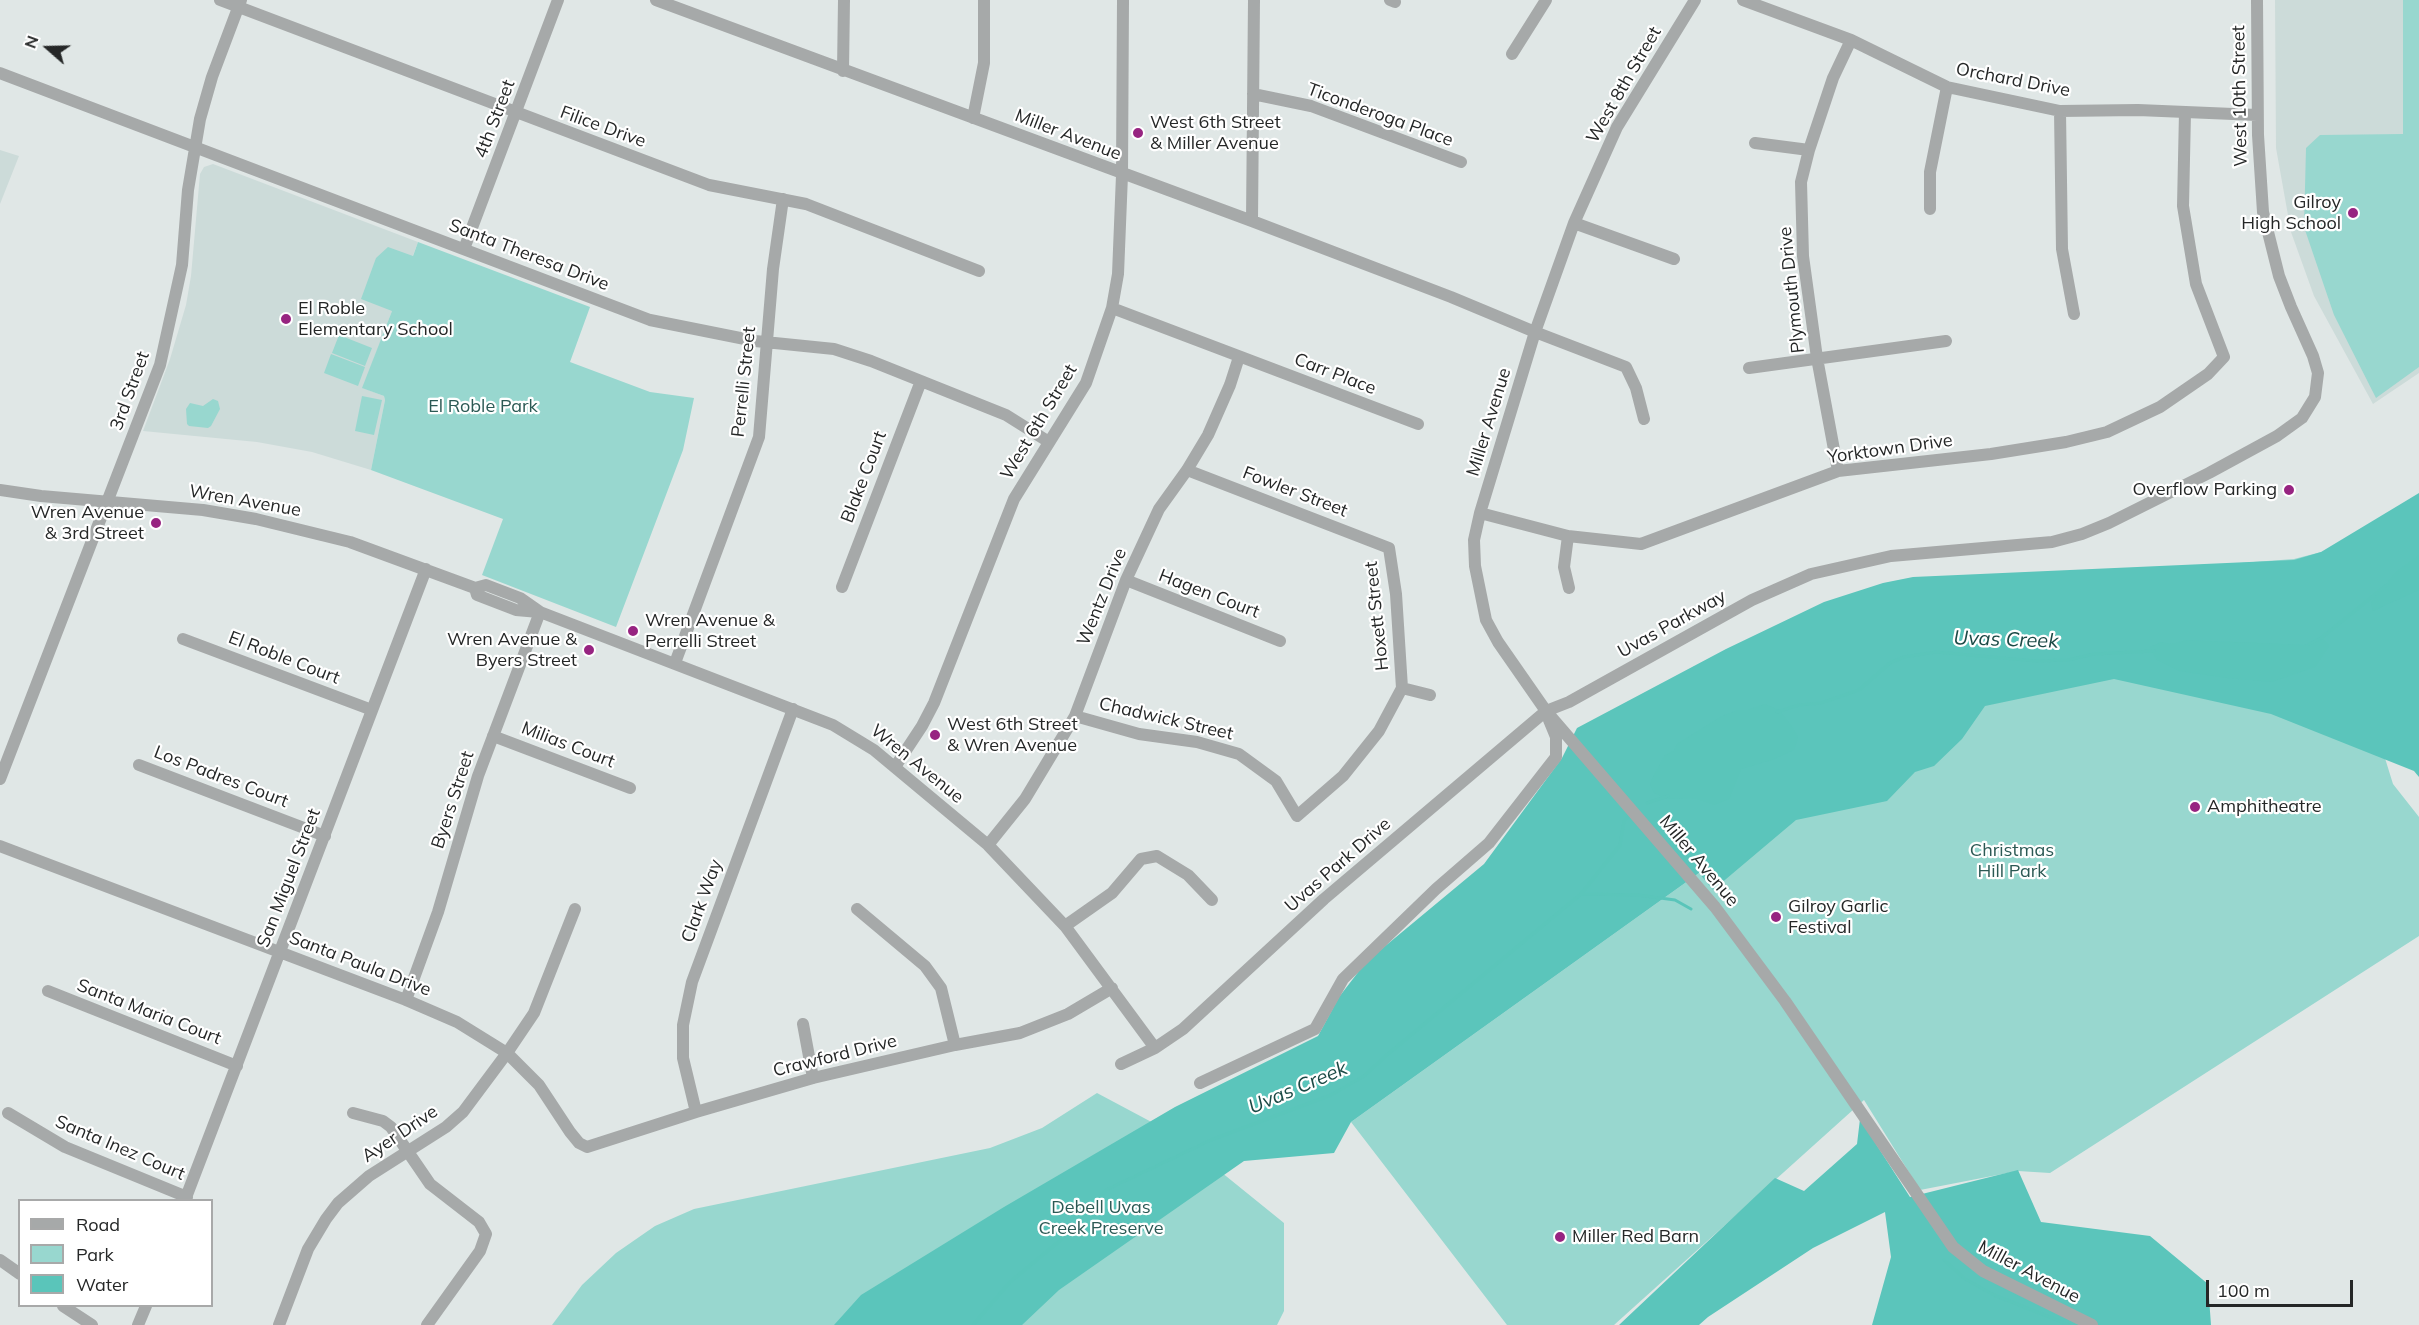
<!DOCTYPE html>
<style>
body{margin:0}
#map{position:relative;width:2419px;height:1325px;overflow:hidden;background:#e0e7e6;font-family:Mulish,sans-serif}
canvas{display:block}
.legend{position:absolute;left:18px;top:1199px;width:195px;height:108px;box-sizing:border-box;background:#fff;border:2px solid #a8a9a9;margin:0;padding:8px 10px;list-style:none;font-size:18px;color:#252727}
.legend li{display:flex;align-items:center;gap:12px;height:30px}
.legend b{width:30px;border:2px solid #a8a9a9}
.north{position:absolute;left:18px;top:18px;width:60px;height:60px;-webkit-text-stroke:4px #fff;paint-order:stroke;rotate:290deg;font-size:16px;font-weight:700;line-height:24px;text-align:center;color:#252727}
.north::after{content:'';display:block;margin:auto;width:21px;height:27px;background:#252727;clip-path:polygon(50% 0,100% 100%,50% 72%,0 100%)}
.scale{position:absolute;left:2206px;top:1280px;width:147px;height:27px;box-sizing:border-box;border:3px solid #252727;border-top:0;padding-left:8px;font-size:18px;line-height:21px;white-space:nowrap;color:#252727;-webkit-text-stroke:4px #fff;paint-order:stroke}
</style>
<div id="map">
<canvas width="2419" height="1325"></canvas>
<ul class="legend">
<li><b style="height:8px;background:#a6a9a9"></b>Road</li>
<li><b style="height:16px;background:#98d7cf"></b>Park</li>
<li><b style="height:16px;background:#5ac5ba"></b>Water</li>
</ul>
<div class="north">N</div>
<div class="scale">100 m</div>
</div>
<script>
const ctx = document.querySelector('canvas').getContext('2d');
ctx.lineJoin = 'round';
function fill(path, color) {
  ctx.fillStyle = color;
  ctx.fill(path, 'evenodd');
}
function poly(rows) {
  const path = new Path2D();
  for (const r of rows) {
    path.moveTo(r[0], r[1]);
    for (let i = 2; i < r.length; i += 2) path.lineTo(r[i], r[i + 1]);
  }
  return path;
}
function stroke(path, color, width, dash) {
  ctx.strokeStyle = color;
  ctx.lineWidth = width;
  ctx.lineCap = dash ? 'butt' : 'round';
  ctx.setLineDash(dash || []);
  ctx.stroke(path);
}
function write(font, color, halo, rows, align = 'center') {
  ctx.font = font + ' Mulish,sans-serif';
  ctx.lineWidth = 4.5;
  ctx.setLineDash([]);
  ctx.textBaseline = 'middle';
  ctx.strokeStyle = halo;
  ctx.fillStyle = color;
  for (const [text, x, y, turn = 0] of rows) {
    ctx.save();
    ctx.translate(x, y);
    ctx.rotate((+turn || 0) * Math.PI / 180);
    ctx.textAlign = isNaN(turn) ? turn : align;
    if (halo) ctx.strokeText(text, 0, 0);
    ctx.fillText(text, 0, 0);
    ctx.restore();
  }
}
fill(poly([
 [2275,0,2419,0,2419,373,2373,404,2314,296,2291,232,2276,148],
 [0,150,19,156,0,204],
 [213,164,418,242,363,388,384,396,385,400,371,470,312,452,257,442,143,431,170,359,186,305,191,276,200,174,204,167]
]), '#ccdbd9');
fill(poly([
 [2403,0,2419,0,2419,367,2376,398,2334,315,2304,227,2306,148,2320,135,2403,134],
 [418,242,590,307,570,362,650,392,694,398,683,450,616,627,482,575,503,519,371,470,385,400,384,396,362,388,392,311,361,299,376,258,388,247,413,256],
 [339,335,372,348,365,366,332,353],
 [331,354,365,367,358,386,324,373],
 [362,396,382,400,374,435,355,431],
 [213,399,218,401,220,409,211,426,208,428,189,426,187,424,186,409,190,403,203,406],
 [2321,552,2393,784,2419,817,2419,936,2050,1173,2018,1171,1920,1190,1864,1100,1614,1325,1507,1325,1351,1122,1699,873,1926,586,2294,559],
 [1097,1093,1174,1134,1284,1223,1284,1311,1277,1325,552,1325,582,1285,616,1253,655,1226,694,1209,990,1148,1042,1128]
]), '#98d7cf');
fill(poly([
 [2419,493,2419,777,2414,771,2271,714,2114,679,1985,706,1962,739,1934,766,1915,772,1887,801,1796,820,1713,890,1699,873,1351,1122,1334,1153,1244,1161,1059,1290,1022,1325,834,1325,861,1295,1004,1207,1175,1107,1318,1036,1339,997,1366,962,1484,864,1562,758,1577,728,1726,649,1824,602,1883,583,1913,577,2294,560,2321,552],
 [1860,1119,1910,1197,2018,1170,2041,1222,2150,1236,2208,1284,2211,1325,1872,1325,1891,1257,1885,1212,1813,1248,1708,1317,1699,1325,1619,1325,1775,1178,1804,1191,1857,1144]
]), '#5bc5bb');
fill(poly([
 [2419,555,2419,590,2373,611,2371,603,2396,572],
 [2323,639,2329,646,2315,667,2272,682,2227,678,2179,671,2157,660,2150,647,2161,642,2172,644,2187,640,2304,645],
 [1765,704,1779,710,1792,727,1798,737,1794,750,1772,760,1741,769,1729,799,1714,805,1693,798,1668,799,1654,793,1650,785,1653,777,1665,755,1674,751,1677,744,1722,716,1738,710,1748,710]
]), '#5ac5ba');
stroke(poly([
 [2309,644,2321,638,2387,585],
 [1777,712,1799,705,1821,703,1859,690,1890,663,1904,657,1936,652,2036,661,2068,660,2094,654,2154,651],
 [1647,803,1668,796],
 [1581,894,1638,895,1675,900,1691,909],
 [1944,1260,1965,1279,1994,1295,2069,1325],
 [973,1325,1010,1282,1062,1239,1106,1190,1211,1140,1331,1095,1364,1076,1388,1054,1581,894,1620,845,1624,821,1629,816]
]), '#5ac5ba', 3);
stroke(poly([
 [220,0,709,185,806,204,979,271],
 [656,0,1252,221,1451,297,1535,332,1626,367,1636,388,1644,419],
 [1390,0,1395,2],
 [1695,0,1617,127,1574,223,1535,332,1480,513,1474,540,1475,566,1486,620,1498,642,1546,711,1715,907,1785,1001,1953,1247,1983,1271,2092,1325],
 [1743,0,1851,40,1947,87,2060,111,2138,110,2257,115],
 [1512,54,1546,0],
 [843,71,844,0],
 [0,73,650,320,755,341,834,349,871,361,1006,415,1049,442],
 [1253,94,1311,106,1461,162],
 [2060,111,2062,249,2074,314],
 [973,118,984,63,984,0],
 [1755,143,1809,150],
 [1930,209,1930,172,1947,87],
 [1252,221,1254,0],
 [1574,223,1674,259],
 [464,249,558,0],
 [1112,308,1418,424],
 [1749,368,1946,341],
 [1838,471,1817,358,1803,256,1801,182,1809,150,1833,78,1851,40],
 [0,490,41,496,203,510,256,519,350,542,475,588,486,585,520,598,540,612,833,725,874,750,988,845,1065,926,1155,1048],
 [1480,513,1568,536,1641,544,1838,471,1991,454,2066,442,2107,432,2160,407,2208,374,2224,357,2196,284,2183,206,2185,112],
 [1568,536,1564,567,1569,588],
 [1126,580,1280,641],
 [842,587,921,381],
 [475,588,477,595,516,610,539,612],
 [183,639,372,710],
 [675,663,759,437,773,269,783,199],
 [1402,688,1430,695],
 [1075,716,1139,734,1197,742,1239,754,1276,781,1297,816,1343,776,1379,731,1402,688,1396,594,1389,548,1187,470],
 [493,736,630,788],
 [139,765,325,836],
 [895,767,922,726,934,703,1014,499,1086,383,1112,308,1118,274,1122,175,1123,0],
 [0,779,160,365,182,265,188,190,200,119,212,77,241,0],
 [988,845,1025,799,1075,716,1126,580,1159,509,1187,470,1208,435,1230,385,1239,357],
 [0,846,406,1000,457,1022,507,1053,539,1085,570,1132,579,1143,587,1147,696,1112,813,1078,955,1045,1020,1033,1068,1014,1112,988],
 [857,909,925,966,941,988,955,1045],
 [1065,926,1112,893,1141,859,1157,856,1188,875,1212,900],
 [48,991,237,1066],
 [406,1000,438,912,478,776,540,612],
 [803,1024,813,1078],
 [1121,1064,1155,1048,1183,1029,1324,899,1546,711,1569,702,1752,600,1811,574,1891,556,2052,542,2082,534,2109,523,2209,473,2277,436,2302,418,2315,397,2318,373,2313,356,2291,307,2279,276,2263,212,2258,135,2257,0],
 [1200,1083,1315,1029,1343,979,1436,889,1489,843,1556,757,1556,737,1549,720],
 [696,1112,683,1058,683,1025,692,982,793,709],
 [8,1113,65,1147,187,1197],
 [353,1113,383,1121,391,1127,430,1184,479,1222,486,1234,480,1251,427,1325],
 [185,1200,426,569],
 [0,1260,20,1274],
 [63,1306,92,1325],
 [138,1325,146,1306],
 [279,1325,308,1249,326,1219,338,1203,369,1176,446,1127,463,1112,507,1053,534,1013,575,909]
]), '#a6a9a9', 12);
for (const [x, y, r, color] of [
 [1138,133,6,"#972481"],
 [2353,213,6,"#972481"],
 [286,319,6,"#972481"],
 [2289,490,6,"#972481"],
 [156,523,6,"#972481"],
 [633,631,6,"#972481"],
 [589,650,6,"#972481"],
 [935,735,6,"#972481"],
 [2195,807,6,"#972481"],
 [1776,917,6,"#972481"],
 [1560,1237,6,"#972481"]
]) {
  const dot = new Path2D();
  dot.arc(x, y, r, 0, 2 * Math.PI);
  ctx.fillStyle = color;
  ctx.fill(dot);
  stroke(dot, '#fff', 2);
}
write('18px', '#252727', '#fff', [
 ["Orchard Drive",2013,80,11],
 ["West 8th Street",1624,85,-60],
 ["West 10th Street",2240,96,-91],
 ["Ticonderoga Place",1380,115,20],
 ["4th Street",495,119,-69],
 ["Filice Drive",603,127,20],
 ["Miller Avenue",1068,135,21],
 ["Santa Theresa Drive",529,255,21],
 ["Plymouth Drive",1792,290,-96],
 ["Carr Place",1335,374,21],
 ["Perrelli Street",744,382,-84],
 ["3rd Street",130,391,-70],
 ["West 6th Street",1039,422,-59],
 ["Miller Avenue",1489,422,-73],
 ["Yorktown Drive",1890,449,-8],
 ["Blake Court",864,477,-69],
 ["Fowler Street",1295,492,21],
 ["Wren Avenue",245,501,10],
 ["Hagen Court",1209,594,21],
 ["Wentz Drive",1102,597,-68],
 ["Hoxett Street",1377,616,-96],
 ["Uvas Parkway",1672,624,-29],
 ["El Roble Court",284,658,21],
 ["Chadwick Street",1166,719,13],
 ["Milias Court",568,745,21],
 ["Wren Avenue",917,764,39],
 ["Los Padres Court",221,777,21],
 ["Byers Street",453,800,-72],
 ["Miller Avenue",1699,861,50],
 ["Uvas Park Drive",1338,865,-41],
 ["San Miguel Street",289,878,-69],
 ["Clark Way",702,901,-70],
 ["Santa Paula Drive",360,964,21],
 ["Santa Maria Court",149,1012,21],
 ["Crawford Drive",835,1056,-14],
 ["Ayer Drive",400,1134,-34],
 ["Santa Inez Court",120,1148,23],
 ["Miller Avenue",2029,1272,28]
]);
write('18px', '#252727', '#fff', [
 ["West 6th Street",1150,123],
 ["& Miller Avenue",1150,144],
 ["Gilroy",2341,203,"right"],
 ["High School",2341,224,"right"],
 ["El Roble",298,309],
 ["Elementary School",298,330],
 ["Overflow Parking",2277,490,"right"],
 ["Wren Avenue",144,513,"right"],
 ["& 3rd Street",144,534,"right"],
 ["Wren Avenue &",645,621],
 ["Perrelli Street",645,642],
 ["Wren Avenue &",577,640,"right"],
 ["Byers Street",577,661,"right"],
 ["West 6th Street",947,725],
 ["& Wren Avenue",947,746],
 ["Amphitheatre",2207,807],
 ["Gilroy Garlic",1788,907],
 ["Festival",1788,928],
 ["Miller Red Barn",1572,1237]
], 'left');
write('18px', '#2b5954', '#fff', [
 ["El Roble Park",483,407],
 ["Christmas",2012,851],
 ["Hill Park",2012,872],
 ["Debell Uvas",1101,1208],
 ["Creek Preserve",1101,1229]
]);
write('italic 20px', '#1b4a46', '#fff', [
 ["Uvas Creek",2006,640,2],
 ["Uvas Creek",1298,1088,-23]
]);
</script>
